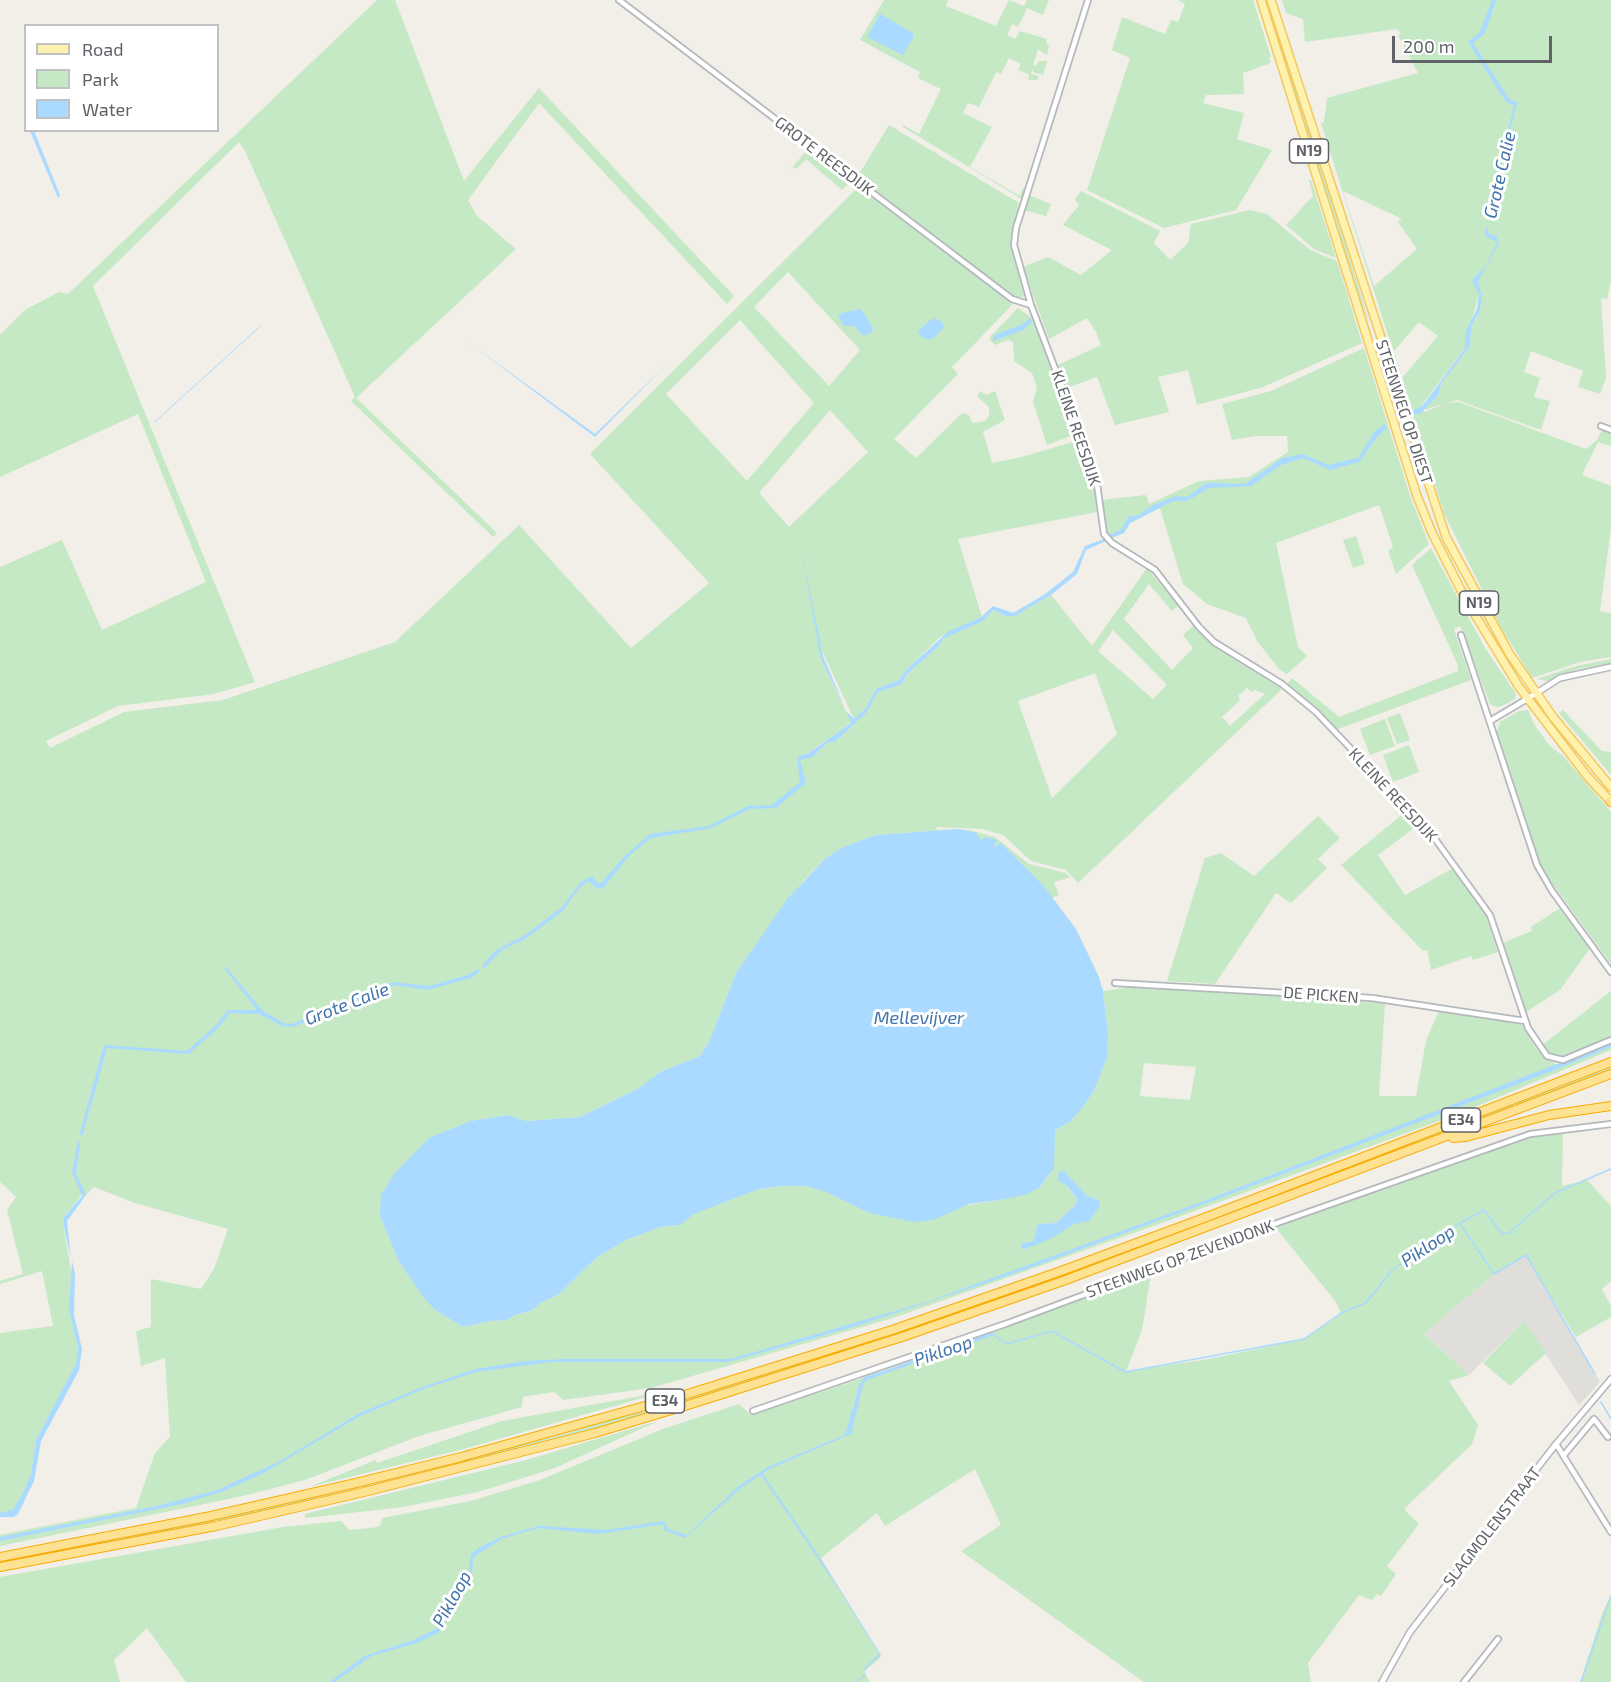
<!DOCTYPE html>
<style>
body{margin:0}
#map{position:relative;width:1611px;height:1682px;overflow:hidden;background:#f1efe8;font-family:"Exo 2",sans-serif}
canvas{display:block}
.legend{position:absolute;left:24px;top:24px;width:195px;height:108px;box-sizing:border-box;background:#fff;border:2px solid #bfc1c3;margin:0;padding:8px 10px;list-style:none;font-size:18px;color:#5f6368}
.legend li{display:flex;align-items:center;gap:12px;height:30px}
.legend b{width:30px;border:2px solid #bfc1c3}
.scale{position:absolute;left:1392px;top:36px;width:160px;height:27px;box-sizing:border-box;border:3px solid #5f6368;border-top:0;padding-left:8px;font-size:18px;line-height:21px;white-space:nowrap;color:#5f6368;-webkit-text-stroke:4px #fff;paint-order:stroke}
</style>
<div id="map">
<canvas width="1611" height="1682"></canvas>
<ul class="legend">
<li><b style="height:8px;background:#fff2af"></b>Road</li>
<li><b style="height:16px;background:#c5e8c5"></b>Park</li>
<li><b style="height:16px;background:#aadaff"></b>Water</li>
</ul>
<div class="scale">200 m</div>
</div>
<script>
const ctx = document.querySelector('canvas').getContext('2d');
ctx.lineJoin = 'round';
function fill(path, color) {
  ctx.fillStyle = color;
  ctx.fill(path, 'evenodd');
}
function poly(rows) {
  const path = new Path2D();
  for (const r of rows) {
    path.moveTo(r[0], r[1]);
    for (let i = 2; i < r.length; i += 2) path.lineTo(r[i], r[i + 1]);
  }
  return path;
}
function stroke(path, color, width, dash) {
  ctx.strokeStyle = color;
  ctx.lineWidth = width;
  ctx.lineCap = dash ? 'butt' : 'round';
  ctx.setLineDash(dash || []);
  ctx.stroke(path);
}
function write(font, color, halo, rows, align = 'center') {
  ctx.font = font + ' "Exo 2",sans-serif';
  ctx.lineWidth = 6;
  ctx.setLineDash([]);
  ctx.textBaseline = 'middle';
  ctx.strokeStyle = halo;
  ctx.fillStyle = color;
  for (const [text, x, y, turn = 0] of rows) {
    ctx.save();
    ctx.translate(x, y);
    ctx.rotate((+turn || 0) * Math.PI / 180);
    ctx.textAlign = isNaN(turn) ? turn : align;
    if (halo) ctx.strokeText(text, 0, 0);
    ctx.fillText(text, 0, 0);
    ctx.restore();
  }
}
fill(poly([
 [1526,1255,1600,1382,1579,1405,1524,1321,1469,1375,1424,1334,1494,1274]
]), '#e0deda');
fill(poly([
 [377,0,395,0,464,181,539,88,734,296,727,304,539,103,468,200,477,216,516,249,356,398,497,533,493,537,351,401,355,397,245,151,239,142,93,286,255,682,214,694,118,706,46,741,50,748,124,712,223,700,395,642,519,525,631,648,709,583,590,454,858,187,1013,304,952,367,958,374,894,439,916,458,962,413,969,415,972,423,985,421,989,416,989,407,977,396,980,391,986,395,995,391,1005,420,983,432,992,463,1022,457,1079,440,1093,482,1097,512,958,539,982,617,939,638,907,669,899,680,876,689,865,709,854,719,823,653,821,659,851,722,834,737,823,742,809,753,800,756,801,759,813,757,827,743,839,739,868,709,878,692,904,682,908,673,938,647,943,639,983,621,993,610,1006,616,1015,616,1051,595,1092,646,1147,568,1178,606,1172,611,1149,584,1124,619,1172,670,1193,648,1183,635,1193,626,1221,651,1282,689,1078,883,1066,870,1031,861,1003,835,982,829,936,827,937,830,955,829,969,830,995,837,1029,864,1066,873,1070,877,1054,882,1059,895,1052,898,1043,885,1006,848,995,848,996,842,979,840,959,829,876,835,841,848,826,858,804,880,736,973,709,1042,700,1056,660,1072,639,1088,580,1117,525,1121,507,1115,471,1121,380,1216,399,1262,435,1310,463,1327,490,1321,507,1320,515,1315,531,1311,542,1302,558,1295,596,1258,626,1240,661,1227,680,1225,693,1214,759,1189,782,1186,806,1186,826,1192,869,1213,891,1217,1006,1199,1040,1187,1049,1176,1055,1130,1070,1122,1086,1103,1095,1089,1107,1057,1108,1033,1103,991,1140,986,1385,1003,1379,1096,1416,1096,1426,1041,1439,1010,1522,1024,1538,1051,1555,1064,1561,1064,1611,1043,1611,1050,1458,1114,1162,1223,893,1318,651,1388,563,1400,554,1392,523,1397,522,1407,419,1436,305,1480,243,1496,0,1546,0,1535,136,1508,155,1453,170,1437,165,1358,141,1366,136,1331,151,1327,151,1279,201,1289,214,1269,228,1229,135,1203,94,1187,86,1195,82,1194,64,1217,63,1223,71,1271,70,1312,78,1348,76,1365,36,1440,31,1474,23,1493,12,1512,0,1513,0,1333,53,1326,42,1271,0,1284,0,1281,23,1274,7,1210,16,1197,0,1182,0,567,62,540,102,630,206,582,138,414,0,477,0,335,25,310,59,292,68,294],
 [788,272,860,350,829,386,754,307],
 [740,320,814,403,747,481,666,394],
 [830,410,868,452,789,527,759,493],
 [1113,630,1167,685,1153,699,1098,651],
 [1095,673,1117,734,1052,798,1018,701],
 [1247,688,1251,692,1255,690,1265,694,1230,726,1222,717,1240,700,1238,696],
 [1144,1063,1196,1067,1190,1100,1140,1096],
 [1064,1171,1089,1198,1074,1224,1026,1249,1021,1243,1033,1241,1038,1224,1056,1223,1076,1204,1077,1200,1065,1184],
 [884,0,948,0,946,6,996,26,1009,0,1024,6,1027,0,1049,0,1043,15,1027,8,1018,27,1012,24,1007,35,1015,39,1020,31,1047,39,1046,44,1049,45,1047,55,1038,49,1033,65,1036,66,1039,61,1047,61,1043,75,1033,72,1032,68,1031,74,1039,76,1037,80,1028,80,1029,74,1018,70,1021,64,1009,58,1001,74,996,72,979,107,968,103,963,113,992,127,970,167,1020,196,1023,188,1026,189,1022,199,903,127,903,125,919,134,941,89,918,78,920,72,860,40],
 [1178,0,1253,0,1271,57,1269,58,1271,63,1243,73,1244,94,1206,95,1203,103,1244,113,1237,139,1272,150,1236,210,1164,228,1087,190,1130,58,1112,50,1122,17,1165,34,1171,20,1178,22,1185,4],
 [1264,0,1266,0,1281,39,1370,324,1355,287],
 [1282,0,1611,0,1611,280,1607,299,1601,298,1606,378,1600,394,1578,387,1583,371,1531,351,1524,372,1540,378,1534,397,1550,401,1541,430,1457,400,1424,410,1440,393,1441,384,1470,346,1471,328,1477,317,1478,297,1465,348,1421,406,1424,412,1447,403,1459,402,1586,449,1597,440,1602,430,1611,431,1611,446,1598,442,1582,475,1611,486,1611,528,1600,611,1611,613,1611,657,1580,662,1532,678,1500,626,1444,513,1321,123,1324,122,1327,98,1418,73,1398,35,1401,34,1397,29,1305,42,1303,19,1286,13],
 [1343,191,1402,219,1398,222,1417,249,1374,286],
 [1419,322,1438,336,1402,378,1394,351],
 [889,125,1019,203,1012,250,1024,296,1016,299,835,163,837,161,858,176],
 [808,149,850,182,842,190,806,159,796,169,793,167,789,171],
 [1309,180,1311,180,1336,258,1314,249,1286,225,1313,196],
 [1081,191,1160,231,1154,243,1170,260,1188,243,1191,224,1250,210,1267,214,1310,250,1337,261,1362,343,1263,387,1197,405,1188,370,1158,377,1169,412,1115,425,1097,377,1067,388,1058,365,1101,345,1096,332,1087,318,1049,339,1023,267,1048,257,1081,275,1112,250,1063,225,1079,205,1075,200],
 [1029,195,1051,204,1046,216,1024,210],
 [1018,308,1033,319,1076,434,1047,445,1033,402,1037,387,1032,373,1014,361,1013,342,1008,340,995,345,990,340,990,337],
 [1364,348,1410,496,1429,544,1396,574,1388,551,1393,547,1379,505,1276,543,1298,647,1307,656,1287,674,1280,670,1257,641,1246,618,1207,604,1183,584,1160,508,1130,523,1124,533,1111,538,1104,525,1102,500,1146,495,1149,504,1199,481,1249,477,1288,452,1287,436,1256,436,1232,440,1222,404,1271,391],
 [1356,536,1365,564,1353,568,1343,540],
 [1431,548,1485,648,1516,694,1515,699,1502,706,1496,707,1490,704,1460,626,1454,629,1471,680,1338,729,1287,684,1292,678,1339,717,1458,671,1458,665,1412,565],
 [1611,659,1611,664,1578,669,1548,681,1536,679,1576,666],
 [1528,710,1535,726,1550,746,1563,756,1611,812,1611,964,1541,868,1496,734,1500,722,1519,711],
 [1563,710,1602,751,1611,752,1611,775,1559,713],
 [1400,713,1410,740,1397,744,1387,718],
 [1385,719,1395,746,1370,755,1360,729],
 [1409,745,1419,772,1393,782,1383,755],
 [1405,812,1418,825,1378,855,1405,895,1453,868,1485,912,1498,952,1473,960,1471,956,1431,970,1427,950,1423,951,1341,865],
 [1318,816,1340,838,1318,859,1327,868,1291,903,1276,893,1215,984,1167,981,1205,858,1221,853,1254,876],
 [1560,908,1590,948,1560,990,1526,1012,1503,943,1532,931,1531,927],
 [1611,991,1611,1038,1560,1059,1549,1055,1541,1046],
 [1611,1067,1611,1070,1231,1216,1230,1213],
 [1563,1131,1562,1186,1587,1180,1611,1206,1611,1281,1602,1289,1611,1306,1611,1317,1576,1337,1526,1256,1494,1274,1424,1334,1469,1375,1449,1381,1478,1425,1472,1444,1404,1509,1419,1524,1387,1566,1396,1574,1381,1596,1377,1594,1372,1600,1359,1595,1308,1663,1311,1682,1144,1682,961,1551,1001,1525,975,1469,885,1526,877,1513,821,1558,881,1657,864,1672,870,1682,186,1682,147,1628,114,1660,120,1682,0,1682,0,1577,283,1527,341,1521,349,1530,378,1527,381,1524,382,1518,471,1501,540,1480,663,1429,739,1404,751,1415,869,1376,1151,1274,1142,1330,1126,1371,1204,1360,1304,1339,1341,1313,1336,1302,1275,1227,1521,1139],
 [1080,1269,1079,1272,927,1325,685,1402,562,1438,261,1512,0,1564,0,1560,260,1509,561,1435,805,1361],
 [1524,1321,1546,1353,1510,1386,1483,1363],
 [663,1392,464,1449,309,1487,376,1460,377,1463,502,1421],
 [658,1421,555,1468,478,1492,403,1507,305,1518,305,1514,526,1460],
 [1611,1595,1611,1682,1580,1682,1603,1611]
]), '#c5e8c5');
fill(poly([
 [1492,0,1496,0,1485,33,1473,43,1509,99,1517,102,1517,104,1501,166,1490,223,1489,209,1514,105,1506,102,1468,42,1480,32],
 [880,14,913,33,913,38,903,55,867,37],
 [30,131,34,131,60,195,58,198],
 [1487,225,1489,234,1496,236,1499,243,1478,281,1482,297,1479,312,1471,328,1470,346,1441,384,1439,394,1421,413,1414,415,1412,410,1421,407,1427,400,1465,348,1466,331,1477,309,1479,295,1472,280,1485,267,1497,242,1485,236],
 [861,309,873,328,872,332,863,336,854,326,844,326,838,316,842,313],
 [933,318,942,322,944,327,934,338,927,340,919,335,918,331],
 [1030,318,1032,322,1023,330,993,341,993,337,996,334,1021,325],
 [260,326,260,327,154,423,154,422],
 [468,342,595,434,666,365,595,437],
 [1385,424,1386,429,1377,437,1359,462,1330,470,1303,458,1281,465,1251,486,1209,488,1187,501,1173,501,1130,523,1124,533,1111,538,1109,535,1121,530,1128,517,1139,515,1151,506,1176,496,1187,497,1206,483,1245,484,1282,458,1303,454,1328,465,1358,458,1375,431],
 [1104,539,1106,541,1086,550,1077,574,1051,595,1015,616,1006,616,993,610,983,621,943,639,938,647,908,673,902,684,878,692,866,713,836,741,827,743,813,757,800,760,806,783,776,808,750,809,711,828,651,838,630,855,603,888,597,889,589,881,579,888,563,911,525,939,502,950,483,969,482,966,495,951,525,935,562,907,580,883,592,876,598,884,601,883,627,854,650,834,709,826,748,806,772,805,800,782,797,757,809,753,851,723,846,711,854,719,865,709,876,689,899,680,907,669,949,631,980,618,993,606,1013,613,1044,595,1073,572,1085,546],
 [800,545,823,656,845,708,821,659],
 [959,829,976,833,981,841,985,837,997,840,994,847,1001,843,1043,885,1076,929,1099,977,1103,991,1108,1033,1107,1057,1095,1089,1086,1103,1070,1122,1055,1130,1054,1168,1040,1187,1028,1194,1006,1199,969,1204,933,1220,915,1222,869,1213,826,1192,806,1186,782,1186,759,1189,694,1214,680,1225,661,1227,626,1240,596,1258,558,1295,542,1302,531,1311,515,1315,507,1320,490,1321,463,1327,435,1310,424,1298,399,1262,380,1216,381,1195,394,1174,429,1138,471,1121,507,1115,526,1121,580,1117,639,1088,660,1072,700,1056,709,1042,736,973,788,898,826,858,841,848,876,835],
 [225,966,262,1010,283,1023,292,1024,393,982,429,986,468,975,478,969,480,971,471,978,428,990,394,985,293,1027,282,1026,260,1014,230,1013,217,1029,189,1054,107,1048,83,1134,79,1136,104,1045,187,1051,216,1025,228,1010,257,1010,224,968],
 [1611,1043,1611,1047,1552,1071,1223,1197,1019,1272,853,1327,728,1362,551,1362,476,1372,423,1389,360,1416,262,1474,221,1492,182,1504,0,1541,0,1537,157,1506,217,1490,278,1462,360,1413,422,1387,476,1369,525,1361,565,1359,731,1359,929,1301,1204,1201],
 [78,1140,80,1144,76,1174,86,1195,67,1221,71,1259,63,1223,64,1217,82,1196,72,1172],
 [1064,1171,1087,1196,1099,1200,1100,1206,1089,1221,1074,1224,1050,1239,1023,1250,1021,1243,1033,1241,1038,1224,1056,1223,1076,1204,1077,1199,1067,1186,1057,1180,1059,1172],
 [72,1261,75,1274,74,1315,82,1349,79,1370,41,1441,34,1481,18,1514,14,1517,0,1517,0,1513,13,1510,23,1493,31,1474,36,1440,76,1364,78,1348,69,1309],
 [990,1333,997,1334,867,1380,863,1385,851,1434,769,1469,763,1474,824,1564,881,1655,864,1670,866,1676,856,1682,854,1682,865,1675,863,1669,879,1654,838,1588,761,1475,741,1488,685,1538,664,1530,663,1524,599,1534,538,1528,502,1539,473,1557,472,1576,438,1633,417,1643,371,1656,335,1682,330,1682,364,1656,411,1641,436,1629,468,1575,471,1554,480,1547,504,1536,539,1526,607,1530,664,1521,668,1529,687,1535,739,1486,768,1467,847,1434,859,1385,864,1377,931,1356]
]), '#aadaff');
stroke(poly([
 [1461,1225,1494,1274,1526,1255,1595,1374],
 [995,1336,1007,1344,1052,1331,1125,1372,1304,1339,1341,1313,1366,1303,1392,1270,1460,1223,1484,1210,1502,1234,1509,1233,1555,1193,1611,1169],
 [893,1368,951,1348],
 [1601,1402,1611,1419],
 [846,1434,853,1410],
 [1581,1682,1611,1596]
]), '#aadaff', 1.5);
const minor = poly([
 [619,0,1012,299,1031,305],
 [1088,0,1016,228,1014,245,1031,305,1096,477,1104,534,1112,543,1155,570,1199,627,1214,642,1282,684,1316,712,1430,832,1490,915,1528,1028,1547,1056,1563,1060,1611,1040],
 [1601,426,1611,430],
 [1461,635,1537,865,1552,891,1611,972],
 [1490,721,1527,699],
 [1115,983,1372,998,1525,1021],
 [753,1411,1008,1323,1280,1222,1530,1134,1611,1124],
 [1556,1444,1611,1532],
 [1564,1455,1594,1419,1608,1437],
 [1464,1682,1498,1639]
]);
const tertiary = poly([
 [1527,699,1560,678,1611,667],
 [1382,1682,1410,1632,1556,1444,1611,1379]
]);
const primary = poly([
 [1261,0,1417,496,1432,533,1466,600,1519,687,1587,776,1611,802],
 [1271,0,1446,537,1509,653,1553,717,1611,787]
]);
const motorway = poly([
 [1610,801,1611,802],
 [1453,1138,1466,1137,1549,1115,1611,1106],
 [0,1557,211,1516,356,1483,461,1457,681,1396,892,1330,1061,1271,1204,1218,1611,1062],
 [0,1567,216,1526,360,1493,595,1433,685,1406,905,1336,1063,1281,1611,1074]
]);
stroke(minor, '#b5b8bc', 8);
stroke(tertiary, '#b5b8bc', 8);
stroke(primary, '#f2c960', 10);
stroke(motorway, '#f9ab00', 10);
stroke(minor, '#fff', 4.5);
stroke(tertiary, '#fff', 5);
stroke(primary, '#fff2af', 7);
stroke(motorway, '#fde293', 8);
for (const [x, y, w] of [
 [1309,151,39],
 [1479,603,39],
 [1461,1120,39],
 [665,1401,39]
]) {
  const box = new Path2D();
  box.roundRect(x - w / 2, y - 12, w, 24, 4.5);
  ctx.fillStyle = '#fff';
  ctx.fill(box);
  stroke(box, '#5f6368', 1.5);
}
write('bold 15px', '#5f6368', null, [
 ["N19",1309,151],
 ["N19",1479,603],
 ["E34",1461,1120],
 ["E34",665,1401]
]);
write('16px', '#5f6368', '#fff', [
 ["GROTE REESDIJK",824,156,37],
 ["STEENWEG OP DIEST",1404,412,72],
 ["KLEINE REESDIJK",1076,428,71],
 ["KLEINE REESDIJK",1393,795,47],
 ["DE PICKEN",1321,995,4],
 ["STEENWEG OP ZEVENDONK",1180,1259,-20],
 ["SLAGMOLENSTRAAT",1492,1527,-52]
]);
write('italic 18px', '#4174aa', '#fff', [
 ["Grote Calie",1500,175,-77],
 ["Grote Calie",347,1004,-21],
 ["Mellevijver",919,1018],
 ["Pikloop",1428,1246,-34],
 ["Pikloop",943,1351,-19],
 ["Pikloop",452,1599,-61]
]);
</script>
